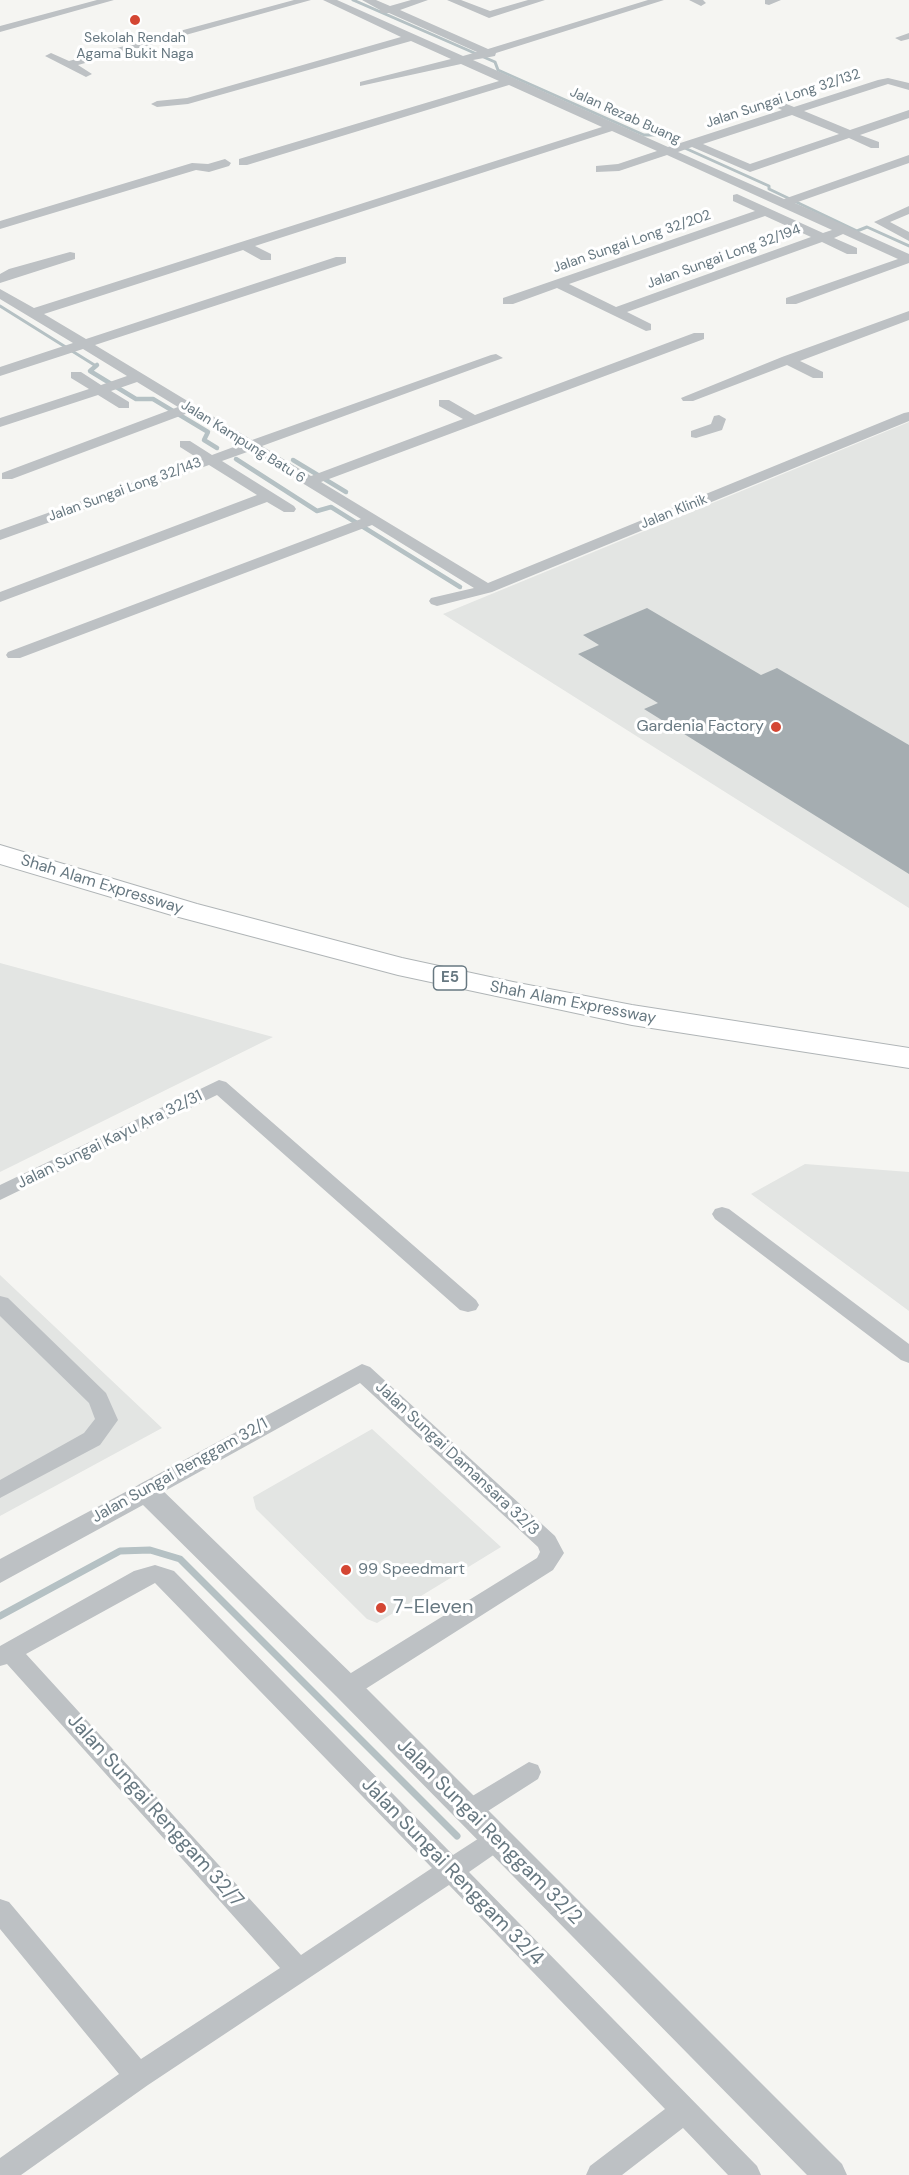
<!DOCTYPE html>
<style>
body{margin:0}
canvas{display:block;background:#f5f5f2}
</style>
<canvas width="909" height="2175"></canvas>
<script>
const ctx = document.querySelector('canvas').getContext('2d');
ctx.lineJoin = 'round';
function fill(path, color) {
  ctx.fillStyle = color;
  ctx.fill(path, 'evenodd');
}
function poly(rows) {
  const path = new Path2D();
  for (const r of rows) {
    path.moveTo(r[0], r[1]);
    for (let i = 2; i < r.length; i += 2) path.lineTo(r[i], r[i + 1]);
  }
  return path;
}
function stroke(path, color, width, dash) {
  ctx.strokeStyle = color;
  ctx.lineWidth = width;
  ctx.lineCap = dash ? 'butt' : 'round';
  ctx.setLineDash(dash || []);
  ctx.stroke(path);
}
function write(font, color, halo, rows, align = 'center') {
  ctx.font = font + ' "DM Sans",sans-serif';
  ctx.lineWidth = 6;
  ctx.setLineDash([]);
  ctx.textBaseline = 'middle';
  ctx.strokeStyle = halo;
  ctx.fillStyle = color;
  for (const [text, x, y, turn = 0] of rows) {
    ctx.save();
    ctx.translate(x, y);
    ctx.rotate((+turn || 0) * Math.PI / 180);
    ctx.textAlign = isNaN(turn) ? turn : align;
    if (halo) ctx.strokeText(text, 0, 0);
    ctx.fillText(text, 0, 0);
    ctx.restore();
  }
}
fill(poly([
 [909,422,909,908,443,614],
 [0,963,273,1037,0,1172],
 [805,1164,909,1172,909,1311,751,1194],
 [0,1275,162,1428,0,1516],
 [372,1429,501,1547,377,1623,367,1619,256,1509,253,1497]
]), '#e3e5e3');
stroke(poly([
 [353,0,495,62,498,70,644,135,656,135,769,186,769,189,857,231,867,227,909,246],
 [0,306,96,366]
]), '#b5c1c4', 3);
stroke(poly([
 [97,365,90,371,136,399,153,399,208,432,204,440,217,448],
 [236,459,317,511,331,507,460,587],
 [293,460,346,492]
]), '#b5c1c4', 4.5);
stroke(poly([
 [0,1616,120,1551,150,1550,180,1559,457,1836]
]), '#b5c1c4', 7);
fill(poly([
 [647,608,761,675,777,668,909,745,909,874,644,709,658,703,578,654,599,645,583,635]
]), '#a5adb1');
const motorway = poly([
 [0,845,197,904,402,958,513,982,632,1005,909,1048,909,1068,632,1025,398,975,175,916,0,864,0,845]
]);
stroke(motorway, '#b0b5b7', 2);
fill(poly([
 [97,0,114,0,0,32,0,26,97,0],
 [294,0,311,0,78,65,92,74,86,77,45,56,51,53,69,61,294,0],
 [323,0,337,0,463,56,477,52,389,13,381,13,380,10,362,0,376,0,390,6,411,0,428,0,400,10,488,49,648,0,664,0,496,53,495,56,473,60,668,147,782,110,771,105,771,101,779,101,794,107,878,80,888,78,909,83,909,90,888,84,804,111,850,130,909,110,909,118,860,135,879,142,879,148,871,148,849,138,750,172,692,147,678,152,784,199,909,155,909,163,795,203,909,254,909,263,796,304,786,304,786,298,898,259,843,234,834,238,857,248,857,254,847,254,822,242,627,312,651,324,651,330,646,331,557,288,513,304,503,304,503,298,755,211,733,201,733,195,737,194,823,233,832,230,667,155,619,171,596,172,596,166,618,164,657,151,612,131,255,246,271,254,271,260,261,260,243,250,44,314,86,339,336,257,346,257,346,263,95,345,252,440,491,355,496,354,503,358,262,446,311,476,463,419,439,406,439,400,449,400,475,415,694,333,704,333,704,339,321,482,488,583,904,413,909,412,909,421,492,592,437,606,431,604,429,601,431,598,474,588,372,525,20,658,8,658,6,655,8,652,361,519,250,451,222,461,294,506,296,509,294,512,284,512,267,502,0,602,0,592,257,495,209,465,0,540,0,530,199,459,180,447,180,441,190,441,212,455,239,445,188,413,12,479,2,479,2,473,178,407,137,382,111,391,129,402,129,408,119,408,98,395,0,427,0,418,89,389,71,378,71,372,81,372,101,385,127,376,83,349,0,376,0,367,73,343,0,299,0,289,34,308,602,127,509,85,247,165,239,165,239,159,499,81,461,64,360,86,360,82,451,59,411,41,188,104,157,107,151,104,157,101,187,98,401,37,323,0],
 [792,115,839,134,750,164,703,144,792,115],
 [765,216,811,237,616,307,569,284,765,216],
 [447,0,461,0,490,11,528,0,545,0,489,18,447,0],
 [689,0,703,0,706,3,701,6,689,0],
 [765,0,781,0,769,5,765,4,765,0],
 [909,33,909,39,901,41,895,38,909,33],
 [225,159,231,163,229,166,209,172,196,170,0,229,0,221,192,163,208,164,225,159],
 [909,206,909,214,890,222,909,232,909,241,874,222,909,206],
 [70,252,75,253,75,259,0,283,0,274,9,269,70,252],
 [909,311,909,320,800,361,823,372,823,378,813,378,787,365,693,401,683,401,681,398,782,357,909,311],
 [719,415,726,419,722,430,696,438,691,437,691,431,711,424,714,416,719,415],
 [219,1080,226,1082,476,1300,479,1305,476,1310,468,1312,460,1310,217,1095,0,1200,0,1185,219,1080],
 [722,1207,729,1209,909,1344,909,1363,901,1360,715,1219,712,1214,715,1209,722,1207],
 [0,1296,8,1298,106,1393,118,1420,100,1445,0,1498,0,1480,84,1433,95,1419,89,1403,0,1316,0,1296],
 [362,1364,370,1367,555,1536,564,1553,553,1570,356,1695,347,1698,338,1695,335,1688,338,1681,537,1558,540,1552,538,1547,360,1383,154,1497,146,1499,138,1497,135,1491,138,1485,362,1364],
 [155,1565,174,1571,453,1855,487,1833,496,1829,505,1833,509,1840,505,1847,469,1872,757,2166,761,2175,728,2175,683,2128,622,2175,586,2175,590,2166,665,2109,449,1885,148,2085,21,2175,0,2175,0,2158,119,2074,0,1929,0,1899,9,1902,141,2059,280,1968,7,1664,0,1666,0,1646,134,1571,155,1565],
 [155,1583,432,1868,301,1955,26,1654,155,1583],
 [529,1762,538,1765,541,1772,538,1779,477,1818,468,1821,459,1818,455,1811,459,1804,529,1762]
]), '#bdc1c4');
fill(poly([
 [146,1481,156,1484,358,1680,842,2164,847,2175,807,2175,336,1696,143,1505,0,1583,0,1559,146,1481]
]), '#bdc1c4');
fill(motorway, '#fff');
for (const [x, y, r, color] of [
 [135,20,6,"#d44633"],
 [776,727,6,"#d44633"],
 [346,1570,6,"#d44633"],
 [381,1608,6,"#d44633"]
]) {
  const dot = new Path2D();
  dot.arc(x, y, r, 0, 2 * Math.PI);
  ctx.fillStyle = color;
  ctx.fill(dot);
  stroke(dot, '#fff', 2);
}
write('14px', '#677881', '#fff', [
 ["Sekolah Rendah",135,38],
 ["Agama Bukit Naga",135,54]
]);
write('14px', '#677881', '#fff', [
 ["Jalan Sungai Long 32/132",783,99,-18],
 ["Jalan Rezab Buang",625,116,24],
 ["Jalan Sungai Long 32/202",632,242,-19],
 ["Jalan Sungai Long 32/194",724,257,-20],
 ["Jalan Kampung Batu 6",243,442,32],
 ["Jalan Sungai Long 32/143",125,490,-20],
 ["Jalan Klinik",674,512,-22]
]);
for (const [x, y, w] of [
 [450,978,33]
]) {
  const box = new Path2D();
  box.roundRect(x - w / 2, y - 12, w, 24, 4.5);
  ctx.fillStyle = '#fff';
  ctx.fill(box);
  stroke(box, '#677881', 1.5);
}
write('bold 15px', '#677881', null, [
 ["E5",450,978]
]);
write('16px', '#677881', '#fff', [
 ["Gardenia Factory",764,727],
 ["99 Speedmart",358,1570,"left"]
], 'right');
write('16px', '#677881', '#fff', [
 ["Shah Alam Expressway",102,885,17],
 ["Shah Alam Expressway",573,1003,11],
 ["Jalan Sungai Kayu Ara 32/31",110,1140,-26],
 ["Jalan Sungai Damansara 32/3",457,1459,43],
 ["Jalan Sungai Renggam 32/1",180,1471,-29]
]);
write('20px', '#677881', '#fff', [
 ["7-Eleven",393,1608]
], 'left');
write('20px', '#677881', '#fff', [
 ["Jalan Sungai Renggam 32/7",155,1811,48],
 ["Jalan Sungai Renggam 32/2",489,1832,45],
 ["Jalan Sungai Renggam 32/4",452,1872,46]
]);
</script>
